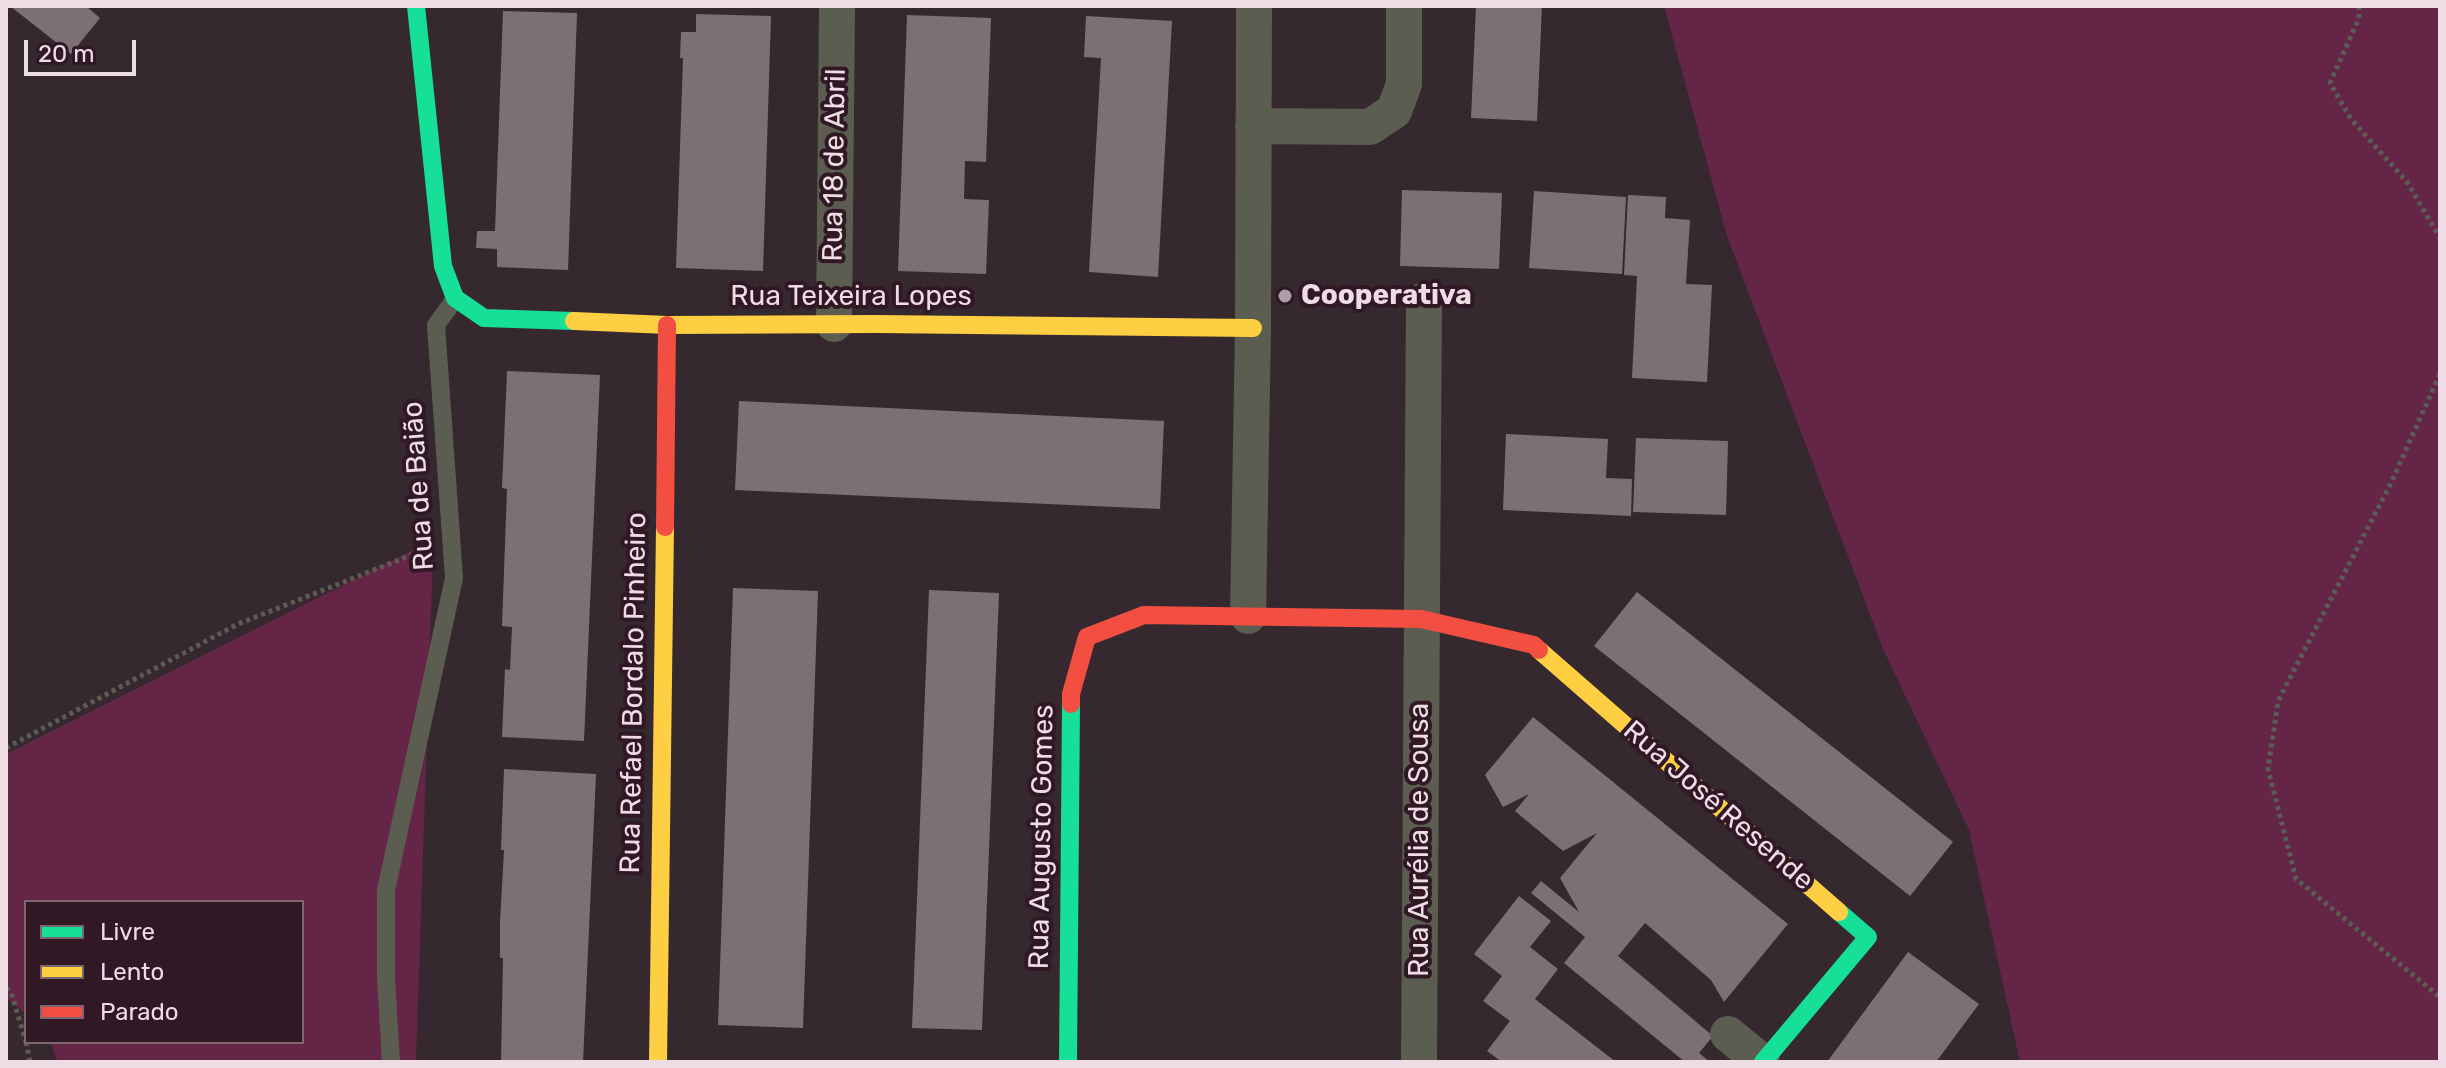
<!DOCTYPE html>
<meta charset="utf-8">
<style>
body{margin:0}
#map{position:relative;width:2446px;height:1068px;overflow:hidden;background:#35282e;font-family:Rubik,sans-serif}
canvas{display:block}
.frame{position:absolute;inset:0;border:8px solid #efdde5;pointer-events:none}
.legend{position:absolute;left:24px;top:900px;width:280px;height:144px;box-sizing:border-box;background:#301824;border:2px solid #7c6771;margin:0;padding:10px 14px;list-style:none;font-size:24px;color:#efdde5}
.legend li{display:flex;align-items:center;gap:16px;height:40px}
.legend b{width:40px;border:2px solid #7c6771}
.scale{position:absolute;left:24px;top:40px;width:112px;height:36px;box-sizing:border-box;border:4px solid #efdde5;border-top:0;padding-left:10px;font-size:24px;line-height:28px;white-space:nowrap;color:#efdde5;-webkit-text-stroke:6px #301824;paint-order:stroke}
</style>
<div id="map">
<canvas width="2446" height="1068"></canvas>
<div class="frame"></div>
<ul class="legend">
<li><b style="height:10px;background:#16e098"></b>Livre</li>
<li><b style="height:10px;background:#ffcf43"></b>Lento</li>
<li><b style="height:10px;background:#f24e42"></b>Parado</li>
</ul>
<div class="scale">20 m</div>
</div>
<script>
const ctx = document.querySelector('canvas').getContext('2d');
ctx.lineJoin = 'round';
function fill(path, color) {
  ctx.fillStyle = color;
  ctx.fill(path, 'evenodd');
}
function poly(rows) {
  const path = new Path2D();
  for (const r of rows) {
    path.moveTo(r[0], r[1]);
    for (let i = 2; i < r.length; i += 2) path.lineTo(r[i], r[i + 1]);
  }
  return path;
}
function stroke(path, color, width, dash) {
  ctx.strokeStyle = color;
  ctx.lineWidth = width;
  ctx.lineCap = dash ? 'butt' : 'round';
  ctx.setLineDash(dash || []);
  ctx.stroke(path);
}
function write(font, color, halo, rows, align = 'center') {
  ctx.font = font + ' Rubik,sans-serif';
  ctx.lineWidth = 8;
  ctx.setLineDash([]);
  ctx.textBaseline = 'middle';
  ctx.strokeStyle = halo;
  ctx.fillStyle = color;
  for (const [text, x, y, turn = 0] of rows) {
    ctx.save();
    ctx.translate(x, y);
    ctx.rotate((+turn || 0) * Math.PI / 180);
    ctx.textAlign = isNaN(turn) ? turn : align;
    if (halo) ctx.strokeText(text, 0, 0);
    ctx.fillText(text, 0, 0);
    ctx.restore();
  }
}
fill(poly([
 [1664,6,2440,6,2440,1062,2020,1062,1969,830,1883,649,1727,236],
 [431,541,433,556,416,1062,57,1062,51,1042,302,1042,302,902,26,902,26,1014,6,998,6,754]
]), '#642547');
fill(poly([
 [10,6,86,6,100,18,71,54],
 [1476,6,1542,6,1537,121,1471,118],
 [503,11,577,13,568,270,497,267,497,249,476,248,477,231,495,231],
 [696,14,771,16,763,271,676,268,683,58,680,58,681,32,696,32],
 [907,15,991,18,986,162,965,161,964,199,989,200,986,274,898,271],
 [1086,16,1172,21,1158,277,1089,272,1101,58,1084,57],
 [1402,190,1502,193,1499,269,1400,266],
 [1534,191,1626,197,1622,274,1529,268],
 [1628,195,1666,197,1665,218,1690,220,1686,284,1712,285,1707,382,1632,378,1637,276,1624,275],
 [507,371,600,375,584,741,502,737,505,669,510,670,512,627,502,626,507,489,502,488],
 [739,401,1164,421,1160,509,735,490],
 [1506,434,1608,439,1606,478,1632,479,1631,516,1503,510],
 [1636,438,1728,441,1726,515,1633,512],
 [733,588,818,591,803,1028,718,1025],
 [929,590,999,593,982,1030,912,1028],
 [1637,592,1953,842,1910,896,1594,646],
 [1533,717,1788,924,1724,1002,1711,980,1645,923,1618,956,1713,1036,1699,1053,1710,1062,1685,1062,1564,963,1585,937,1531,893,1541,881,1579,912,1560,878,1597,833,1563,851,1515,811,1529,794,1503,807,1485,775],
 [504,769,596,774,583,1062,501,1062,503,958,500,958,500,922,504,850,501,850],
 [1519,896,1551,921,1530,947,1558,969,1535,999,1616,1062,1502,1062,1487,1051,1510,1021,1483,1001,1502,976,1474,954],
 [1908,952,1979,1004,1936,1062,1827,1062]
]), '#7c7076');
stroke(poly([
 [2359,6,2359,18,2330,83,2351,119,2407,182,2440,238],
 [2440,374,2390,485,2278,701,2268,769,2296,879,2440,997],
 [6,748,238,624,424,550],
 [6,988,11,992,26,1042],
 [26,1042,30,1062]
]), '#5d5c53', 5, [4, 4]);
stroke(poly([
 [391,1062,386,978,386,890,454,578,436,325,455,299]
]), '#5b5d50', 18);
stroke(poly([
 [1253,126,1370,127,1394,111,1404,84,1404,6],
 [834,324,837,6],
 [1248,616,1253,328,1254,6],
 [1728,1034,1762,1062],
 [1419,1062,1424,300]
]), '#5b5d50', 36);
stroke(poly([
 [416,6,443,266,455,298,484,318,574,321],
 [1068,1062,1071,704],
 [1763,1062,1868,937,1839,912]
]), '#16e098', 18);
stroke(poly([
 [574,321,667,325,877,324,1253,328],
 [1539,650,1839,912],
 [658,1062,665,527]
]), '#ffcf43', 18);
stroke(poly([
 [665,527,667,325],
 [1071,704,1071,694,1087,637,1144,615,1421,619,1534,645,1539,650]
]), '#f24e42', 18);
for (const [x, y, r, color] of [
 [1285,296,8,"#ae9ea5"]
]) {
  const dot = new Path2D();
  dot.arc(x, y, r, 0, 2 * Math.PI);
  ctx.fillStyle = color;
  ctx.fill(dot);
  stroke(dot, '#301824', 3);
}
write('28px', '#efdde5', '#301824', [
 ["Rua 18 de Abril",835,165,-89],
 ["Rua Teixeira Lopes",851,297],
 ["Rua de Baião",419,486,-94],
 ["Rua Refael Bordalo Pinheiro",634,693,-89],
 ["Rua José Resende",1718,806,41],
 ["Rua Augusto Gomes",1042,837,-89],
 ["Rua Aurélia de Sousa",1420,840,-90]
]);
write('bold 28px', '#efdde5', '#301824', [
 ["Cooperativa",1301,296]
], 'left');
</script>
